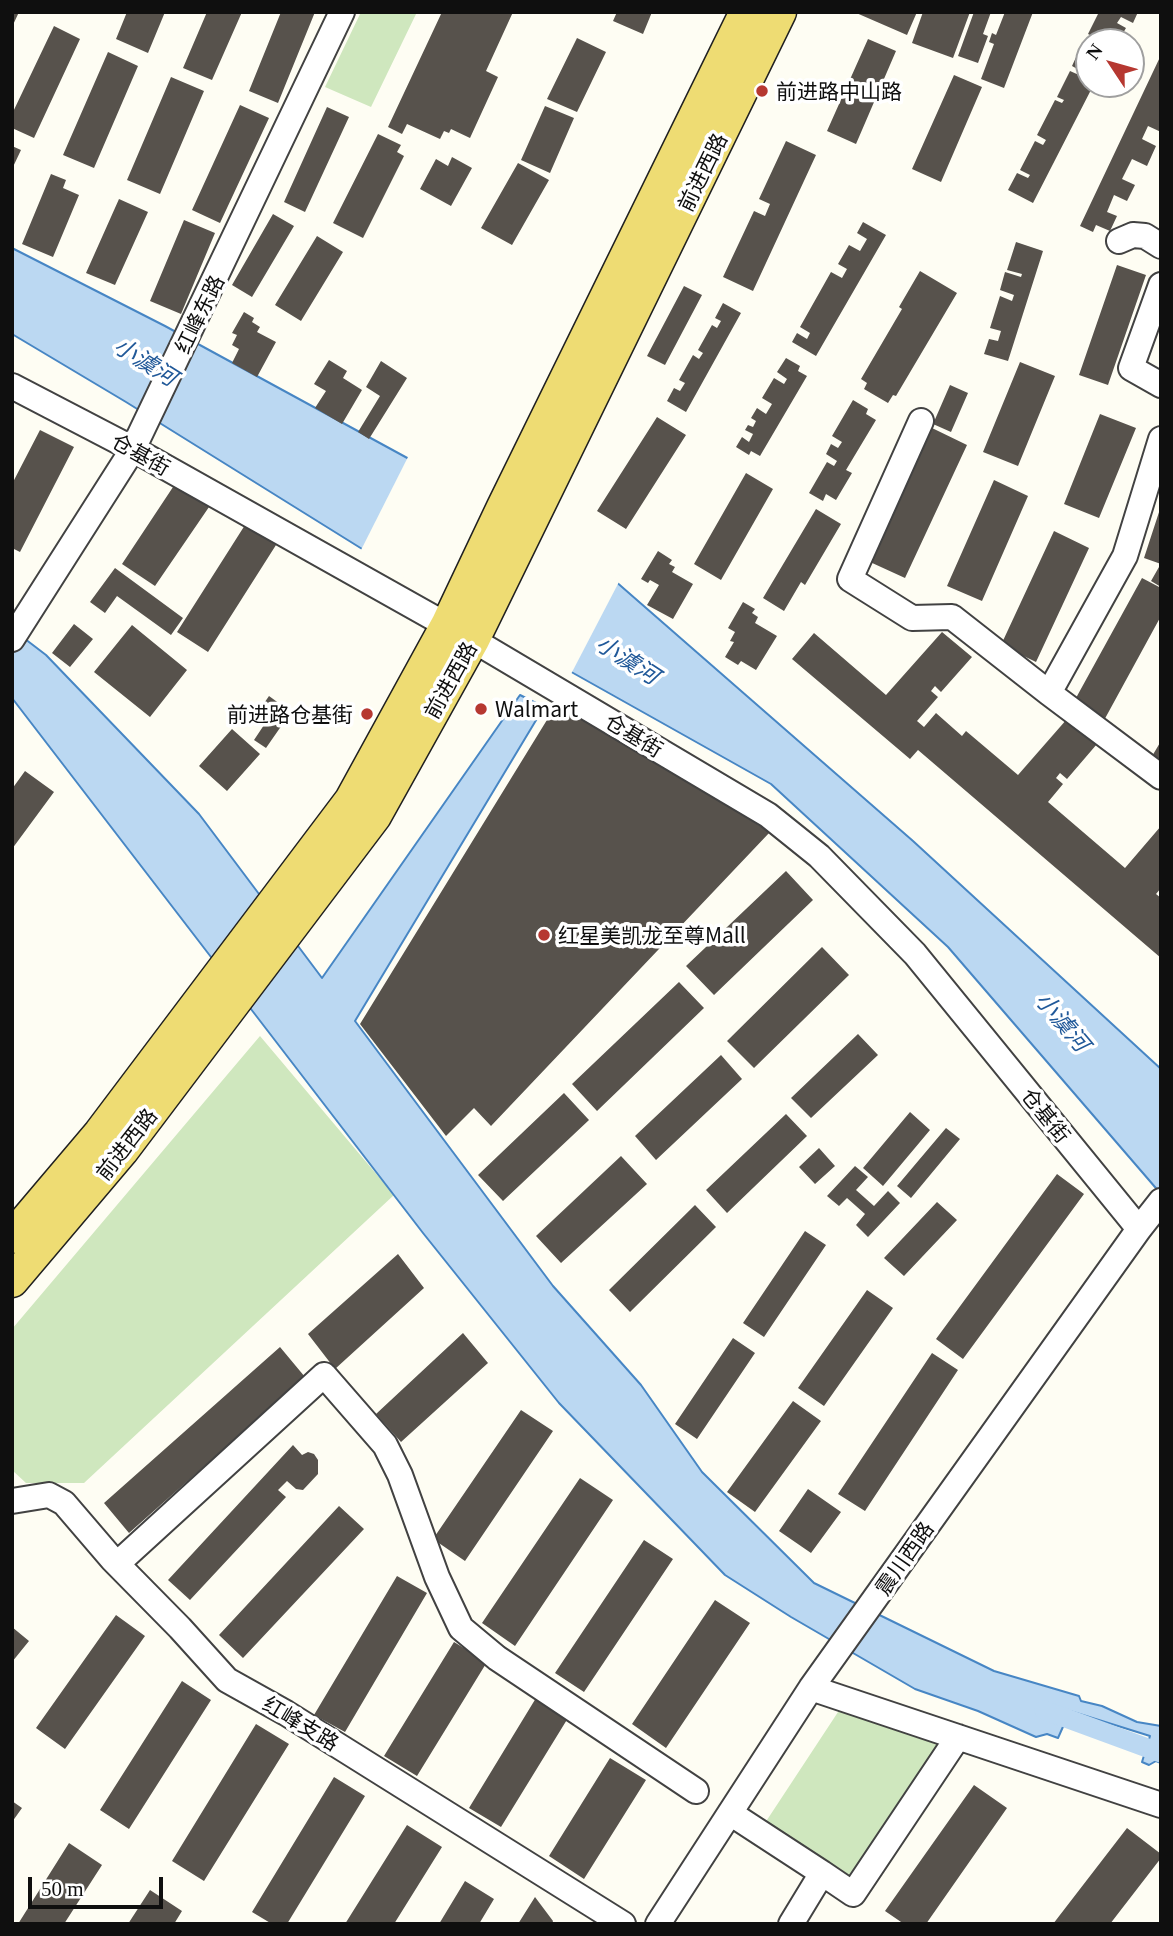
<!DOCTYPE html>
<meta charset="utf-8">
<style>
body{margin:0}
#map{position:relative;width:1173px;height:1936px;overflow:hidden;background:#fefdf3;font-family:Georgia,serif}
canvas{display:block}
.frame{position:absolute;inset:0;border:14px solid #0f0f0f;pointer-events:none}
.north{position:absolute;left:1075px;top:28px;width:70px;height:70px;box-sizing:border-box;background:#fff;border:2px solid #9f9f9f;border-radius:50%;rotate:306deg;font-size:19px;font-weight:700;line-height:28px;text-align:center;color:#0f0f0f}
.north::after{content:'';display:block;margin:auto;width:24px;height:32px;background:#b63831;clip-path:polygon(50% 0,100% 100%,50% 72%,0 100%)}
.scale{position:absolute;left:28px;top:1877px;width:135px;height:32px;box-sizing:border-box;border:4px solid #0f0f0f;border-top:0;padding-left:9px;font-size:21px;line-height:24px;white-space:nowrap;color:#0f0f0f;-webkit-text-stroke:5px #fff;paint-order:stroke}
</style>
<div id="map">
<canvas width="1173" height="1936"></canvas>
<div class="frame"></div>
<div class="north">N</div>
<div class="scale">50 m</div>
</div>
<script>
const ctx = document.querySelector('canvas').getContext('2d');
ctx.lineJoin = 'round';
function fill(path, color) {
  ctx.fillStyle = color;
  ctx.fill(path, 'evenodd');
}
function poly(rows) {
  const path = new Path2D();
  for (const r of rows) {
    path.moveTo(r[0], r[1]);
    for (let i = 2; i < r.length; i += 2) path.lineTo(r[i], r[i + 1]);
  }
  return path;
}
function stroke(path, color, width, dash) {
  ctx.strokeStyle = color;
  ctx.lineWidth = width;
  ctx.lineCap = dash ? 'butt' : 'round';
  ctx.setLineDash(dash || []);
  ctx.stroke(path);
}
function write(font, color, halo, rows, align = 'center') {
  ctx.font = font + ' Georgia,"Noto Sans SC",serif';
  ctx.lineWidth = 7;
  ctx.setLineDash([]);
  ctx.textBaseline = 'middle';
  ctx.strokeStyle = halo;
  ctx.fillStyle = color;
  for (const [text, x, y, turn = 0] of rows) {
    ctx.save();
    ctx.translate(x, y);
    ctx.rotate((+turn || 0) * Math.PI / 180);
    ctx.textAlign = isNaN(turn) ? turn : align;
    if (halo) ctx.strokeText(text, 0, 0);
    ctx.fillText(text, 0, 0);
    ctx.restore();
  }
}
fill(poly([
 [361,12,417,12,371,107,325,87],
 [260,1036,394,1195,84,1483,26,1483,12,1470,12,1329],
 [840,1709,941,1741,934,1760,851,1876,765,1823]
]), '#cfe7be');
const water = poly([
 [12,248,165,326,433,472,614,580,913,841,1161,1069,1161,1194,948,947,771,784,566,669,375,557,126,402,12,334,12,248],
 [12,629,46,655,199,814,322,978,520,695,544,707,355,1021,553,1286,641,1385,702,1472,814,1583,994,1671,1079,1696,1081,1701,1102,1706,1137,1722,1161,1726,1161,1763,1156,1761,1149,1765,1142,1762,1150,1736,1070,1711,1058,1738,1047,1734,1036,1737,978,1711,915,1689,791,1617,725,1575,559,1403,423,1233,12,698,12,629]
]);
fill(water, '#bbd8f2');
stroke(water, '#4786c4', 2);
fill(poly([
 [409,455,620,580,570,676,360,552]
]), '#fefdf3');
stroke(poly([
 [1044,1710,1161,1753]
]), '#bbd8f2', 19);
fill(poly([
 [12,12,19,12,12,27],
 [127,12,165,12,148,53,116,39],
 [207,12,242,12,212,80,183,68],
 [281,12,315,12,278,103,249,91],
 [442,12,513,12,486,71,498,77,470,138,451,129,449,133,444,131,440,139,407,124,402,134,388,127],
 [617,12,652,12,643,34,613,21],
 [854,12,917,12,907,35],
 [923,12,970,12,953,58,912,43],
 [974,12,991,12,983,34,988,36,978,63,958,56],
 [1005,12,1033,12,1004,88,981,79,994,44,989,42,992,33,996,35],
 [1099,12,1138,12,1133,23,1121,17,1117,23,1126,28,1118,42,1104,42,1088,34],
 [54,26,80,39,34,138,12,128,12,114],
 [577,38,606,52,577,112,547,99],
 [868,39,896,51,856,144,827,131],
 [1086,48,1089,50,1089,84,1094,84,1033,203,1008,190,1017,173,1028,178,1030,175,1020,170,1035,141,1043,145,1046,140,1037,135,1055,100,1062,103,1064,100,1057,97,1070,71,1079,75,1081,71,1072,66,1077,55],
 [108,52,138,66,94,168,63,155],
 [1161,55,1161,132,1148,126,1142,139,1156,146,1147,166,1132,159,1122,179,1135,185,1127,201,1114,195,1107,212,1117,216,1110,231,1096,225,1093,232,1080,226],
 [954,75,982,87,941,182,912,169],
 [171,77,204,91,160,194,127,180],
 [240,105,269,118,220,223,192,210],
 [545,106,574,118,550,173,521,160],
 [327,107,349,117,305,212,284,202],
 [378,134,401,145,397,152,404,156,363,238,333,223],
 [786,141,816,155,753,291,723,277,754,211,765,216,770,204,759,199],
 [12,146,21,150,12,169],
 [452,157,472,168,451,206,420,189,436,159,448,166],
 [518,163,549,180,512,245,481,228],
 [51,174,66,180,63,188,79,195,53,257,22,244],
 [119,199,148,212,115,285,86,273],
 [273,214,294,226,252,297,232,285],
 [184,220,215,233,181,314,150,301],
 [863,222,886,235,816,356,792,342,797,333,807,339,810,333,800,327,831,272,842,278,847,269,838,264,849,245,860,251,867,239,857,233],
 [317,236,343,252,301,321,275,305],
 [1016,242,1043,251,1008,361,984,354,989,339,998,341,1001,331,990,328,1000,296,1012,301,1014,295,1000,290,1005,272,1021,277,1022,274,1007,270],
 [1117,265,1146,275,1108,385,1079,375],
 [920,271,957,293,896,396,893,395,888,403,864,389,867,383,861,379,902,309,899,307],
 [684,286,702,295,665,365,647,356],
 [723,303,741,313,686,412,667,401,674,388,680,391,685,383,679,380,693,355,699,359,703,353,698,350,712,325,717,328,721,321,715,318],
 [244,312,254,318,252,322,260,327,257,332,276,342,257,377,232,363,239,349,232,345,237,335,232,333],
 [786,358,800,366,798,371,807,376,760,456,751,451,749,455,736,447,742,437,749,442,753,434,745,430,748,425,753,427,756,421,751,418,757,408,766,414,772,404,762,398,774,378,784,384,787,379,777,372],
 [329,360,347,371,343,378,362,390,342,424,315,408,326,391,314,384],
 [381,361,407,378,369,439,358,432,380,396,366,387],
 [1020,362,1055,376,1018,466,983,452],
 [950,385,968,393,951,432,933,424],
 [853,400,868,409,866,414,876,420,846,470,852,473,836,500,826,494,823,501,809,493,827,462,834,466,837,461,826,454,831,444,838,448,842,442,832,436],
 [1100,414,1136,428,1099,518,1064,504],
 [657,417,686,435,626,529,597,511],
 [932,428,967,445,905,578,870,562],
 [40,430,74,447,20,552,12,548,12,484],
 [746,473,773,489,721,580,694,564],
 [994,480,1028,496,982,601,947,586],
 [175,484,209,507,155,586,122,564],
 [1161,506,1161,564,1144,558],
 [816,509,841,524,805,585,801,582,784,611,763,598],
 [245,525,276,545,208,652,177,632],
 [1054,531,1089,548,1036,662,1001,645],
 [658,551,672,560,669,564,675,567,672,572,693,584,673,619,647,605,659,585,650,580,648,583,641,579],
 [1159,567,1161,567,1161,587,1151,581],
 [115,568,183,618,171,635,117,596,105,613,90,602],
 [1142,578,1161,588,1161,616,1102,724,1071,707],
 [743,602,755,609,752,613,758,617,755,623,777,636,756,670,741,661,738,665,725,657,734,642,730,641,735,632,728,628],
 [74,624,93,639,70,667,52,653],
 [132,625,187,670,150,717,94,672],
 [942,632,972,657,941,692,935,686,931,691,938,697,917,721,924,727,936,713,962,736,966,731,1018,775,1067,719,1097,744,1067,779,1060,773,1056,778,1063,784,1048,802,1125,868,1161,826,1161,888,1156,894,1161,898,1161,958,918,750,910,759,792,659,814,633,886,695],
 [269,696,291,712,266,748,254,740,268,719,258,712],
 [558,702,770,832,491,1126,474,1108,446,1136,360,1024],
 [232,729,260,754,227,791,199,766],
 [1161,741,1161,763,1151,758],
 [25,771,54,792,12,849,12,789],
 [786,871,813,900,714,995,686,966],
 [822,947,849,975,754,1068,727,1041],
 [679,982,704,1008,597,1111,572,1084],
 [858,1034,878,1055,811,1118,791,1098],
 [721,1055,742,1079,656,1160,635,1136],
 [564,1093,589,1120,503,1201,478,1175],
 [910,1112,930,1130,883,1186,863,1168],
 [786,1114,807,1136,727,1213,706,1190],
 [946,1128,960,1139,911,1198,897,1186],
 [819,1148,835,1166,815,1184,799,1167],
 [621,1156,647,1184,561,1263,536,1236],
 [855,1166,868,1177,856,1190,874,1206,888,1191,900,1203,868,1237,856,1225,865,1214,847,1198,839,1206,827,1196],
 [1057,1174,1084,1194,963,1359,936,1339],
 [937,1202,957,1220,904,1276,884,1258],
 [695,1205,716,1227,630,1312,609,1290],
 [805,1231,826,1245,764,1337,743,1323],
 [398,1254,424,1288,335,1369,308,1334],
 [867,1290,893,1308,824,1406,798,1388],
 [463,1333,488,1363,401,1442,376,1414],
 [733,1338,755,1353,697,1439,675,1424],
 [280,1347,305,1377,129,1533,104,1503],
 [932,1353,958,1370,865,1511,838,1494],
 [793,1401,821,1421,755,1512,727,1492],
 [521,1410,553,1431,465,1561,433,1539],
 [293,1445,302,1455,308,1452,314,1454,318,1460,318,1474,303,1490,296,1489,287,1481,278,1490,286,1497,190,1600,168,1580],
 [580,1478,613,1500,515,1646,482,1623],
 [808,1489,841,1512,811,1553,779,1531],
 [339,1506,364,1529,243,1658,219,1635],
 [644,1540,673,1559,584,1692,555,1673],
 [397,1576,427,1593,345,1732,314,1715],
 [715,1600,750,1623,666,1748,632,1724],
 [116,1615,145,1636,65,1749,36,1728],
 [12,1627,29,1641,12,1662],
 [454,1642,487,1662,417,1776,384,1756],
 [182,1681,211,1700,129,1829,100,1810],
 [536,1698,568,1718,501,1827,469,1808],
 [256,1724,289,1744,204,1881,172,1861],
 [610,1758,646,1780,584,1879,549,1856],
 [334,1777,365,1796,287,1924,272,1924,252,1912],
 [974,1785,1007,1808,926,1924,904,1924,885,1911],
 [12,1801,22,1808,12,1822],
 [407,1825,442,1847,394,1924,345,1924],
 [1127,1828,1161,1854,1161,1858,1110,1924,1053,1924],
 [69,1843,102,1865,64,1924,18,1924],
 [465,1881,494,1899,479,1924,439,1924],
 [150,1890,182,1911,174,1924,128,1924],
 [535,1897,553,1921,552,1924,518,1924]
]), '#57524c');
const minor = poly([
 [1119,241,1133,235,1145,236,1161,246],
 [1161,285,1131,368,1161,385],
 [12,386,133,449,473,640,768,815,819,856,915,954,1139,1229],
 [921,421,850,579,912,618,952,617,1049,693,1161,777],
 [12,639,133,449,342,12],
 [1049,693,1125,556,1161,439],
 [12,1501,49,1495,64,1503,112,1559,180,1628,227,1680,286,1713,623,1924],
 [117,1564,324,1375,385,1445,400,1475,437,1577,461,1628,497,1658,696,1791],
 [811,1688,1161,1805],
 [730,1813,822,1873,791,1924],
 [822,1873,853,1894,958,1737],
 [658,1924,811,1688,1139,1229,1161,1201]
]);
const major = poly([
 [12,1237,100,1133,351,800,447,625,503,507,746,12],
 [12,1281,122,1151,375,816,473,640,780,12]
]);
stroke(minor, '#424242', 28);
stroke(major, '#202020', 35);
stroke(minor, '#fff', 24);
stroke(major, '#eedc73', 32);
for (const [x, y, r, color] of [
 [762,91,7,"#b63831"],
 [481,709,7,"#b63831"],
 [367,714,7,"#b63831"],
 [544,935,7,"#b63831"]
]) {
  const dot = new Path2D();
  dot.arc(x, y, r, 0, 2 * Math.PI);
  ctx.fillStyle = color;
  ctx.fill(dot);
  stroke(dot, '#fff', 2.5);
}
write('21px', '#0f0f0f', '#fff', [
 ["前进路中山路",776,91],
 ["Walmart",495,709],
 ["前进路仓基街",353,714,"right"],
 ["红星美凯龙至尊Mall",558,935]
], 'left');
write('21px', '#0f0f0f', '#fff', [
 ["前进西路",702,172,-64],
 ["红峰东路",199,314,-64],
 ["仓基街",141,454,29],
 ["前进西路",450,680,-61],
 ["仓基街",634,735,31],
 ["仓基街",1046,1115,51],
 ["前进西路",126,1144,-52],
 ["震川西路",904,1558,-55],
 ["红峰支路",301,1723,31]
]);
write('italic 23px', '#215999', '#fff', [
 ["小澞河",146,361,32],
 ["小澞河",628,659,33],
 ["小澞河",1063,1021,50]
]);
</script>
